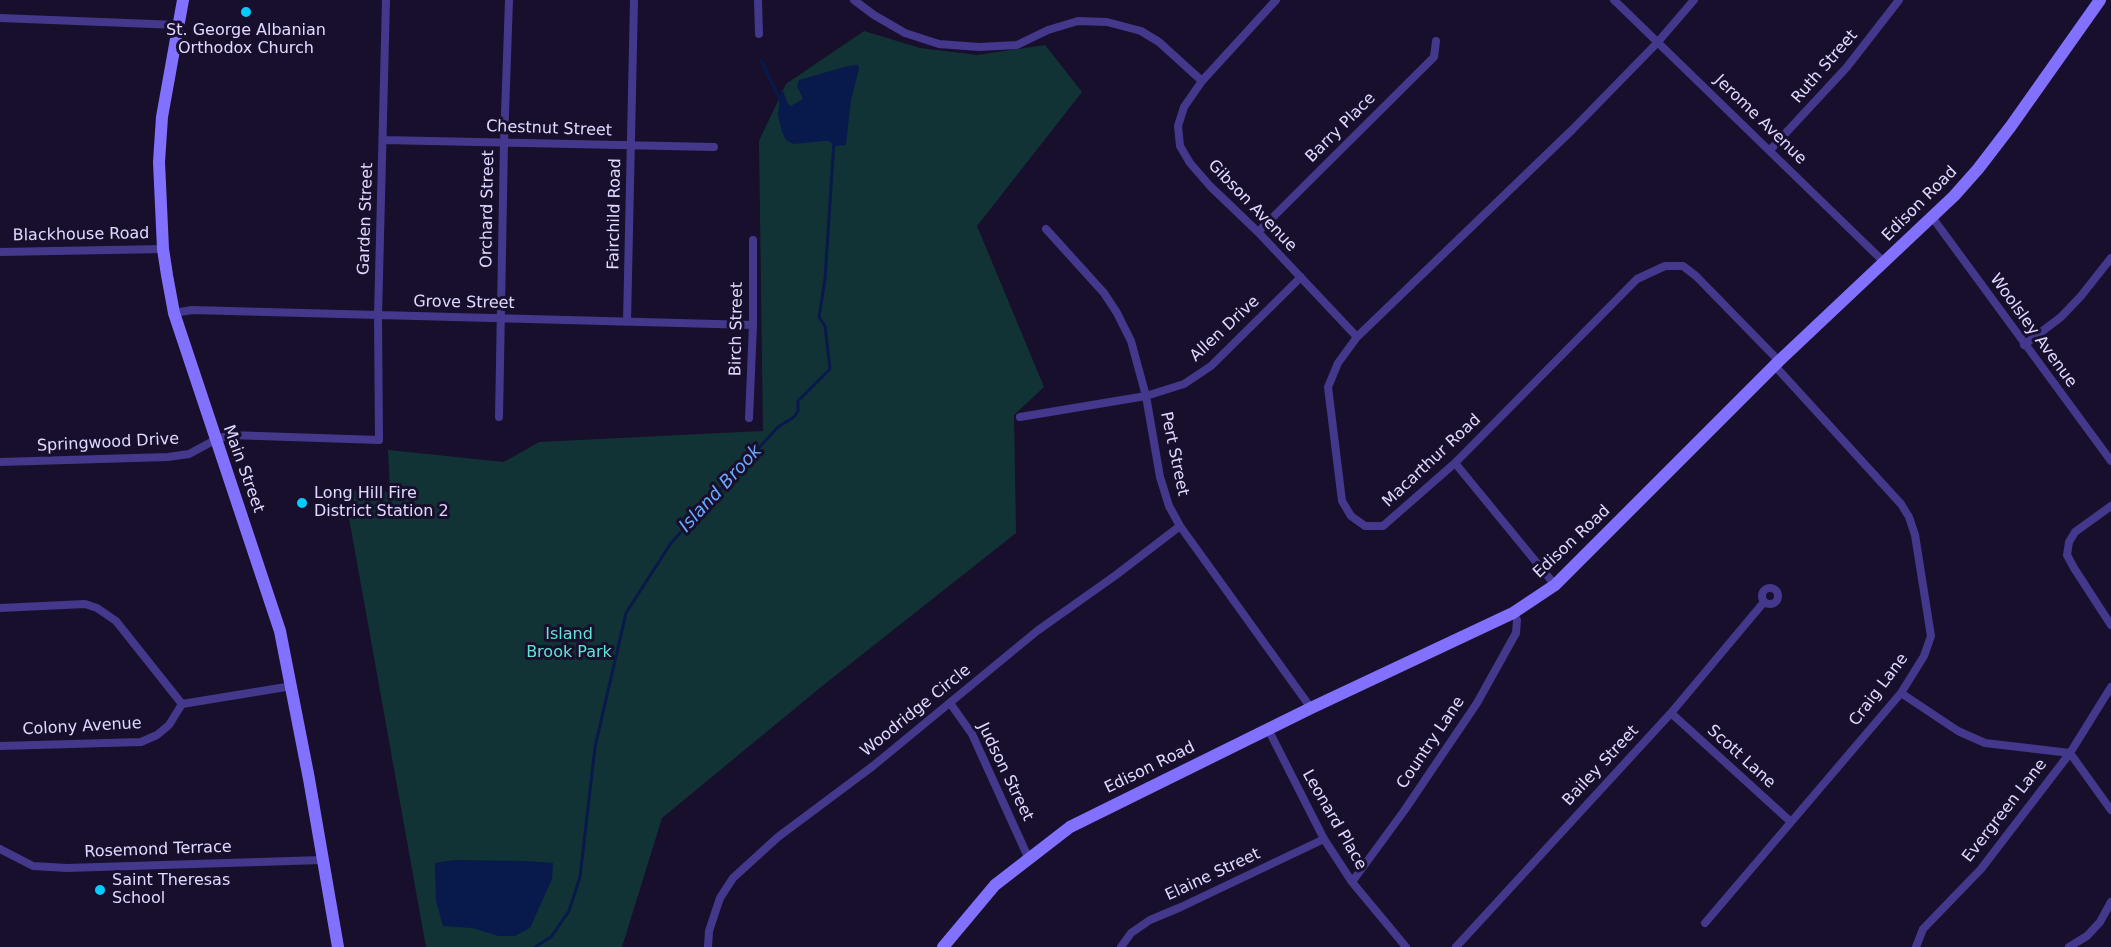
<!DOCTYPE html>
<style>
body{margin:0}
canvas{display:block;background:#170f2b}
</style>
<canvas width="2111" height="947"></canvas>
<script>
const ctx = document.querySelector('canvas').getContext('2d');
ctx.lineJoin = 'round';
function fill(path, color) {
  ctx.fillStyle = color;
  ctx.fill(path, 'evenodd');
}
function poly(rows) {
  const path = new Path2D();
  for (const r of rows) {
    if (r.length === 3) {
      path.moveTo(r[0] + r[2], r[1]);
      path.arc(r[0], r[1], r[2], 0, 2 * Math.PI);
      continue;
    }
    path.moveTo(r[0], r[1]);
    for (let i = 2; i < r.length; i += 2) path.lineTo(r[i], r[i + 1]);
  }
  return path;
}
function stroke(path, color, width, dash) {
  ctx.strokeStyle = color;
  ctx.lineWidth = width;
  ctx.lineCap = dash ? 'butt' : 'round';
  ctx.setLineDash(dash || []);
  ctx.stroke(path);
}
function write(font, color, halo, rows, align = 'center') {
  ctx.font = font + ' "DejaVu Sans",sans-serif';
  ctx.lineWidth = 6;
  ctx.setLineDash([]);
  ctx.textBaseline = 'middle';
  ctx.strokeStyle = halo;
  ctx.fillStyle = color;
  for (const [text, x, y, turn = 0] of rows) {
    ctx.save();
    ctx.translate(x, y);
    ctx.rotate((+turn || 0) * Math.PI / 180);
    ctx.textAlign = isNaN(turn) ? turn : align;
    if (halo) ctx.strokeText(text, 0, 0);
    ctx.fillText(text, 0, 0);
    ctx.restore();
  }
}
fill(poly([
 [864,31,920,48,977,55,1045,45,1082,92,977,226,1044,387,1014,415,1016,533,821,687,662,818,622,947,426,947,344,490,390,492,388,450,504,462,539,442,763,431,759,141,786,84]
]), '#123335');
fill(poly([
 [858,65,859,69,851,100,846,145,835,146,829,141,824,141,793,144,786,140,782,132,778,115,781,91,783,91,788,104,791,106,803,99,797,86,799,80,848,66],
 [454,860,528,861,553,863,552,879,530,928,515,936,499,936,472,928,443,926,436,901,435,863]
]), '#08194b');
stroke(poly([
 [761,60,781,102],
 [535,947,551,937,569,911,580,877,595,747,626,613,671,543,778,427,794,417,798,411,798,401,830,369,825,326,819,317,825,279,834,141]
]), '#08194b', 3);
stroke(poly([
 [758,0,759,34],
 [854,0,874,15,905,33,939,44,979,47,1017,45,1048,30,1078,21,1107,22,1141,31,1159,42,1202,81],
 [1276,0,1202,81,1184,107,1178,126,1180,146,1190,163,1210,186,1258,232,1357,337],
 [1614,0,1885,263],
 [1694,0,1657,43,1572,130,1357,337,1338,363,1328,387,1342,501,1351,516,1365,526,1383,526,1455,463,1637,279,1665,266,1683,266,1696,276,1779,361],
 [0,18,178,25],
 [383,140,714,147],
 [1770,150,1847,67,1899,0],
 [1932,217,2111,461],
 [1046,229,1104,293,1117,313,1131,341,1146,396,1160,477,1169,506,1180,526,1311,708],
 [1258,232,1434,57,1436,41],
 [0,252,163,249],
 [174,313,192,310,753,325],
 [627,322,634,0],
 [2024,345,2061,317,2081,296,2111,258],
 [499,417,504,142,509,0],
 [1020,417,1146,396,1184,384,1211,366,1301,277],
 [749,418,753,325,753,240],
 [0,462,168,457,189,454,215,440,229,435,379,440,378,316,386,0],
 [1455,463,1555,585],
 [2111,506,2075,532,2069,542,2067,555,2074,568,2111,625],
 [1770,596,8],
 [0,608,85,604,97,608,116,621,182,704],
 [1901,693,1958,731,1985,743,2070,753,2111,810],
 [950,703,972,734,1028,857],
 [1671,713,1791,822],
 [1268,729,1324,839,1352,882,1406,947],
 [0,746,141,742,157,735,169,725,182,704,292,686],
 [0,849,33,866,67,868,322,860],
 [1352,882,1404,811,1477,703,1516,633,1517,620,1513,613],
 [1705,923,1901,693,1924,656,1931,636,1915,535,1909,517,1901,504,1775,366],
 [708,947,709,931,720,898,733,878,778,837,873,766,1037,631,1116,575,1180,526],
 [1121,947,1131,933,1150,920,1181,907,1324,839],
 [1456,947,1671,713,1764,602],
 [1916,947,1923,929,1981,869,2070,753,2111,687],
 [2069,947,2087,936,2100,922,2111,902]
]), '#44388c', 8);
stroke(poly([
 [183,0,162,117,159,162,163,249,167,275,174,313,280,631,309,779,338,947],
 [943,947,995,885,1070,827,1311,708,1513,613,1555,585,1779,361,1954,196,1978,169,2011,126,2100,0]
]), '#8270ff', 12);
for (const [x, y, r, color] of [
 [246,12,6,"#05ccff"],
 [302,503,6,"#05ccff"],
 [100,890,6,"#05ccff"]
]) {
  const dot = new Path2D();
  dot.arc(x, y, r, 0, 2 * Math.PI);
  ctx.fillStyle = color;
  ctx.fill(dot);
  stroke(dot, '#170f2b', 2);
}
write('16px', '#e1d9ff', '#170f2b', [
 ["St. George Albanian",246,31,"center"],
 ["Orthodox Church",246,49,"center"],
 ["Long Hill Fire",314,494],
 ["District Station 2",314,512],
 ["Saint Theresas",112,881],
 ["School",112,899]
], 'left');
write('16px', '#e1d9ff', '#170f2b', [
 ["Ruth Street",1825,67,-49],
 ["Jerome Avenue",1760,120,44],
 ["Barry Place",1341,128,-45],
 ["Chestnut Street",549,129,2],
 ["Edison Road",1920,204,-45],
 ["Gibson Avenue",1252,206,46],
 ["Orchard Street",488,209,-89],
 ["Fairchild Road",615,214,-89],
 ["Garden Street",366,219,-88],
 ["Blackhouse Road",81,235,-1],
 ["Grove Street",464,303,1],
 ["Birch Street",737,329,-89],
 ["Allen Drive",1225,329,-43],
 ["Woolsley Avenue",2033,331,54],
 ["Springwood Drive",108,443,-3],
 ["Pert Street",1174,454,78],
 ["Macarthur Road",1432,461,-43],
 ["Main Street",243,469,70],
 ["Edison Road",1572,542,-43],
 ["Craig Lane",1879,690,-53],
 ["Woodridge Circle",916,711,-39],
 ["Colony Avenue",82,727,-3],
 ["Country Lane",1431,743,-56],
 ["Scott Lane",1741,757,42],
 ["Bailey Street",1601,766,-47],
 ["Edison Road",1150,768,-26],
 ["Judson Street",1005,772,64],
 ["Evergreen Lane",2005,811,-52],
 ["Leonard Place",1334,820,60],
 ["Rosemond Terrace",158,850,-2],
 ["Elaine Street",1213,875,-25]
]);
write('16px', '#5de7d3', '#170f2b', [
 ["Island",569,635],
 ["Brook Park",569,653]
]);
write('italic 18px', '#67a9ff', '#170f2b', [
 ["Island Brook",721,489,-47]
]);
</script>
